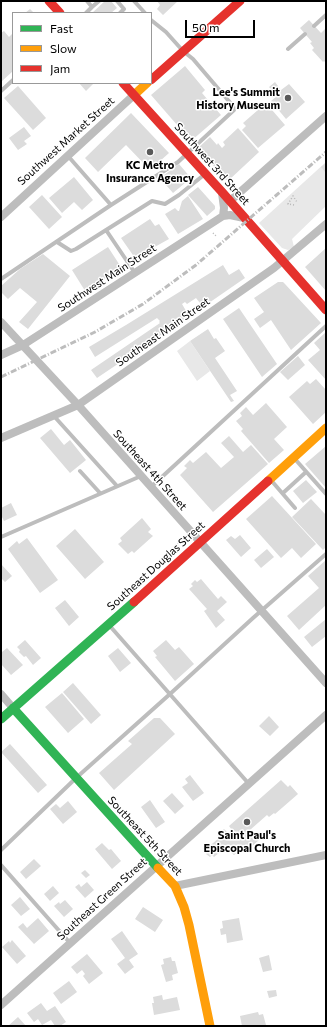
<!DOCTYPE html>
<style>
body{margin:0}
#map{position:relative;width:327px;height:1027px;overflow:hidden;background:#fff;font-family:Commissioner,sans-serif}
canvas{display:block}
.frame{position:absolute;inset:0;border:2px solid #000;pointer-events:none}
.legend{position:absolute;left:12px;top:12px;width:140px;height:72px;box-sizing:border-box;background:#fff;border:1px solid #999;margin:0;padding:5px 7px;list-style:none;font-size:12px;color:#000}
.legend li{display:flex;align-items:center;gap:8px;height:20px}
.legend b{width:20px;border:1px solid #999}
.scale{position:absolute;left:185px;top:20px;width:70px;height:18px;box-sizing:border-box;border:2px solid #000;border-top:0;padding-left:5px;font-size:12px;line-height:14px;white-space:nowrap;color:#000;-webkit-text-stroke:3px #fff;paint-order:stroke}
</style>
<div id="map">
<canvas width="327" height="1027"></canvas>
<div class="frame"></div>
<ul class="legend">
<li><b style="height:5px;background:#30b455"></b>Fast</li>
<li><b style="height:5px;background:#ff9f0a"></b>Slow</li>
<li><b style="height:5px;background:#e5322d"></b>Jam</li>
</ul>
<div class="scale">50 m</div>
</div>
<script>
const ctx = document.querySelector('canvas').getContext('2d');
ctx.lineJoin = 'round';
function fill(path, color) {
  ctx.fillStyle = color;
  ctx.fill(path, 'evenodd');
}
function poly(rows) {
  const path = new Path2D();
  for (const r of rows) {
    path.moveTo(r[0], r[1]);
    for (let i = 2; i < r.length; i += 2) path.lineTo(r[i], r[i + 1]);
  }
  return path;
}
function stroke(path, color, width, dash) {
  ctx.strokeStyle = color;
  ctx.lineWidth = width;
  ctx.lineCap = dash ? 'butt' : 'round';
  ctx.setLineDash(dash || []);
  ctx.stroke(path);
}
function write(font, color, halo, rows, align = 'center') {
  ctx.font = font + ' Commissioner,sans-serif';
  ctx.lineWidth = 3;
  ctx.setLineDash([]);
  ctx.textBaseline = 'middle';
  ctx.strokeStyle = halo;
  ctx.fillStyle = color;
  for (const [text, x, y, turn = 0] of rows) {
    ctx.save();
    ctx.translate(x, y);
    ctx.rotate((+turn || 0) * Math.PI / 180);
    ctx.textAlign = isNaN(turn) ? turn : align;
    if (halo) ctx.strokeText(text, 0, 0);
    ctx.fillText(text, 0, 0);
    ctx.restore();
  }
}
fill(poly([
 [326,162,326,206,292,239,294,247,288,250,282,248,259,223],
 [190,341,210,371,197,381,177,351]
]), '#e8e8e8');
fill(poly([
 [105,1,111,1,117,8,111,13,92,13],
 [157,1,178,1,163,15,157,9,160,5],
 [30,9,34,13,25,13],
 [309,20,321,33,326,28,326,63,324,61,323,62,312,50,314,48,310,43,312,42,300,28],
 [4,31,9,37,13,33,13,71,1,82,1,33],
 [185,66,205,90,202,93,221,115,191,141,151,95],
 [275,82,281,90,289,84,305,102,286,119,271,101,277,96,269,87],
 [79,83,94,83,86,91],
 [18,86,46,118,33,130,4,98],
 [266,103,285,125,258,148,242,130,246,126,243,123],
 [131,113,169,153,150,170,126,145,98,172,85,158],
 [24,127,31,136,24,141,27,144,18,150,9,138],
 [238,128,259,152,229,180,226,180,198,148,210,137,217,145,218,143,222,148,225,145,223,142],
 [326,163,326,173,321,167],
 [179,164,191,178,173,193,160,178],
 [74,177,93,200,82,210,74,202,62,213,49,198],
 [198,187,215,206,215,209,207,216,188,195],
 [42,195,62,217,49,229,29,207],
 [188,196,203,219,178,234,165,214,175,208,178,211,179,211,182,201],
 [150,219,155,226,159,224,169,239,135,258,121,238],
 [108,247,121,267,100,282,101,284,87,294,72,270],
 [326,248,326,291,305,267],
 [43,254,70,276,28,329,19,322,37,302,20,288,8,299,1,292,1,286,20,269],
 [223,265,229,275,239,269,245,278,203,307,196,298,187,304,185,302,182,304,189,316,97,378,91,370,160,323,159,322,160,321,157,318,95,357,89,347,126,325],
 [278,282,283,282,285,284,321,323,291,350,271,320,260,328,254,319,264,312,254,298],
 [239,308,277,364,262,377,223,319],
 [208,329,214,339,216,338,225,351,215,358,237,391,230,395,234,401,231,402,190,341],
 [326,332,326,380,308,360,320,350,314,343],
 [298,356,305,365,288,380,280,372],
 [316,379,326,390,326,412,313,424,289,397,307,381,310,384],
 [266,403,287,427,274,439,284,450,269,463,241,431,243,429,236,421,242,416,240,413,246,407,253,415],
 [51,429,64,445,70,440,86,460,70,473,40,438],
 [229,436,243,452,251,445,268,464,213,512,180,475,187,468,184,466,190,460,193,463,206,452,221,468,234,457,221,443],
 [326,446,326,462,325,463,326,465,326,488,305,464],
 [306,480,317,492,303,503,293,491],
 [272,496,316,544,301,558,292,548,281,558,246,519],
 [311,499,326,515,326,547,323,550,292,517],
 [11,503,17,515,4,521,1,515,1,508],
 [142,518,151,529,148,532,153,536,134,553,132,551,128,554,118,544,122,541,120,538],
 [75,529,104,562,85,579,56,546],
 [240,535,251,548,241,557,226,540,231,536,235,539],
 [27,538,58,580,40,593,8,549,17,541,19,544],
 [267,549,274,557,261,568,254,560],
 [326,560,326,605,299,630,287,616,319,588,308,576],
 [1,564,12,576,5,582,2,579,1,580],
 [201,579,218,599,221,596,227,602,217,611,225,620,216,628,204,611,207,609,189,589,193,586,191,584,195,580,197,582],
 [65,600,79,617,69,626,55,608],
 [326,619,326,636,312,647,304,637],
 [25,640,41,658,33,665,26,656,24,657,19,652,20,650,17,647],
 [166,640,175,650,179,647,194,664,175,681,155,657,157,656,153,651],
 [7,648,23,665,11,675,1,664,1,651,2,652],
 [118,648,131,663,120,672,108,656],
 [73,683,101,715,91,724,63,692],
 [62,693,84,719,68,733,45,707],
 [269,716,279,727,270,736,259,726],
 [154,718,160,718,175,734,114,790,99,773,132,744,128,741],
 [10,744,47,785,38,793,1,752],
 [190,775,204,793,193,801,182,787,188,783,185,779],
 [281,780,288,787,290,785,298,794,275,814,274,813,269,817,267,815,250,830,259,840,249,849,245,846,234,855,225,848,214,857,212,855,210,857,206,854,208,851,206,849,219,838,217,835,224,829,228,833,232,830,229,826],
 [172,793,184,806,175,814,163,801],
 [150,800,165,822,156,828,141,807],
 [68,801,77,812,63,824,50,809,56,804,60,808],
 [102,843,109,850,111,849,121,861,112,869,95,849],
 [34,859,41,866,26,879,20,872],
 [85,870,90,875,86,878,81,873],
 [87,882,94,890,85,898,75,887,79,884,81,887],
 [53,886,59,893,50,901,44,894],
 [20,897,30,909,21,916,11,905],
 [65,900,73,909,64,917,54,906,59,902,60,904],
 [143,907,163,920,155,932,135,919],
 [38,918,49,931,34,944,18,927,23,923,27,928],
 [239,918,243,940,227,943,226,934,221,935,220,929,223,928,222,921],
 [122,931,138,954,129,960,134,967,125,974,117,964,125,958,111,939],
 [12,940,26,956,17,964,2,947,9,941,10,943],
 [87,954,103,973,89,984,83,976,85,974,82,970,77,974,71,967],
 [269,955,272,970,263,972,259,958],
 [171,957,172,961,175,961,178,973,172,975,173,980,166,982,161,965,164,964,163,959],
 [69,981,77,992,61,1004,53,993],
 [276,990,277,996,269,998,267,991],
 [162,995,163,1000,177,997,180,1010,154,1015,152,1003,154,1003,153,997],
 [41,1003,47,1011,55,1006,66,1022,60,1026,55,1026,51,1020,42,1025,38,1019,34,1022,27,1013],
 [258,1012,259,1015,263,1014,266,1025,242,1026,240,1016],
 [18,1017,26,1026,8,1026]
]), '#dcdcdc');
stroke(poly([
 [294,205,288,204,293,196,297,202],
 [213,233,217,237],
 [160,560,183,539]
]), '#b8b8b8', 1.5, [1, 2]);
stroke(poly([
 [117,1,124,9,120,13],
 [134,1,145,13],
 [92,7,99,1],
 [86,13,92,7,87,1],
 [314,26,326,15],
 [288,49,305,34],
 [1,91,13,80],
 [68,156,111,205],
 [106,230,135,273],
 [57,242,71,251,76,249,152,201,165,204,179,195,205,174],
 [1,279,111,205,178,162,234,110,233,106,193,59,183,51,166,32,151,20],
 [53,415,117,486],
 [294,458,326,494],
 [80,471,100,493],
 [270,479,295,508],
 [151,487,326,326],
 [283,493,306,472],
 [1,537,141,476],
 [109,625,249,784],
 [1,850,76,778,170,694,253,618,326,554],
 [1,865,70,943]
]), '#bdbdbd', 4);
stroke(poly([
 [222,193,224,208,223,216],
 [230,201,326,116],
 [1,217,134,95],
 [1,322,78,405,326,683],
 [1,355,23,345,223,216,230,215,244,218],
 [1,438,78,405,274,268,326,224],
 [1,694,13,708],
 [175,886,326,855],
 [1,1005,326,715]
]), '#bdbdbd', 8);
stroke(poly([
 [13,708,158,868],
 [1,719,134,602]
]), '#30b455', 9);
stroke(poly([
 [134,95,147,83],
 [268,481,326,428],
 [158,868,175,886,184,907,189,925,210,1026]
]), '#ff9f0a', 9);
stroke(poly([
 [49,1,60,13],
 [151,80,240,1],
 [123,83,222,192,326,310],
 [134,602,268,481]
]), '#e5322d', 9);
stroke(poly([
 [1,377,95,332,143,304,196,265,326,152]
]), '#bdbdbd', 3, [6, 2, 1, 2]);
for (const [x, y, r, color] of [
 [288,98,4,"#595959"],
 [150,152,4,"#595959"],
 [247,822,4,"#595959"]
]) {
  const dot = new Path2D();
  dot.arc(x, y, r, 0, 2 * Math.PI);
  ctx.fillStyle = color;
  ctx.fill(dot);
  stroke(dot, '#fff', 1.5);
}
write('bold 11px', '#000', '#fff', [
 ["Lee's Summit",280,92,"right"],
 ["History Museum",280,105,"right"],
 ["KC Metro",150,165],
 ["Insurance Agency",150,178],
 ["Saint Paul's",247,835],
 ["Episcopal Church",247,848]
]);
write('11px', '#000', '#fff', [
 ["Southwest Market Street",66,141,-42],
 ["Southwest 3rd Street",212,164,48],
 ["Southwest Main Street",107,278,-33],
 ["Southeast Main Street",163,332,-35],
 ["Southeast 4th Street",150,470,48],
 ["Southeast Douglas Street",156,566,-42],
 ["Southeast 5th Street",145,836,47],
 ["Southeast Green Street",102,899,-42]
]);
</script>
